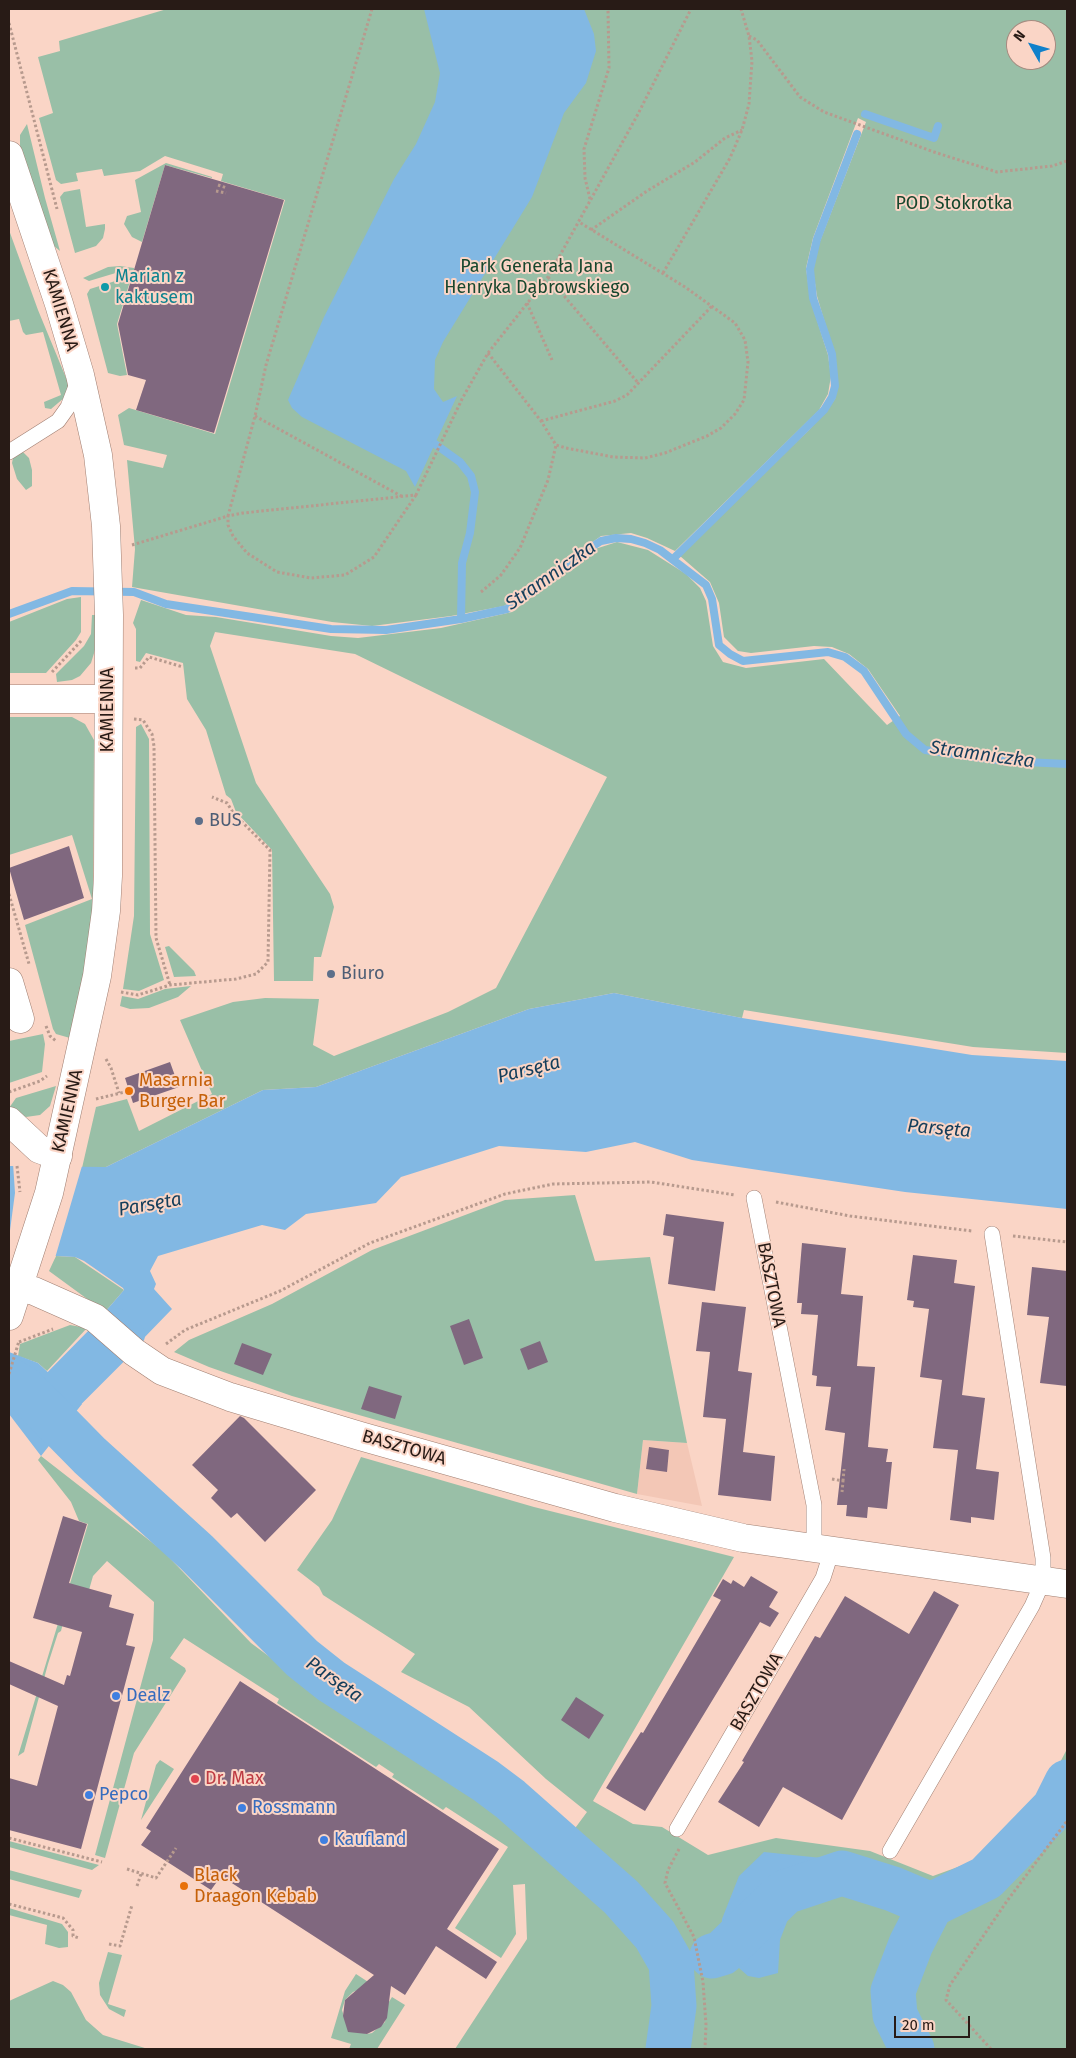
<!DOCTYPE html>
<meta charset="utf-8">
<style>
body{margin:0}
#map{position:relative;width:1076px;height:2058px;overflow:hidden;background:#fad5c6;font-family:"Fira Sans",sans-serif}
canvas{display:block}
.frame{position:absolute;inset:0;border:10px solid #281b16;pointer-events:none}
.north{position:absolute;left:1006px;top:20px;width:50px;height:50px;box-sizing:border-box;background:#fad5c6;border:1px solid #a68b80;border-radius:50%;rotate:308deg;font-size:14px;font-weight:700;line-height:20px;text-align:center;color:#281b16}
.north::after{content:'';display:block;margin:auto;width:18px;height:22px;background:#1081cb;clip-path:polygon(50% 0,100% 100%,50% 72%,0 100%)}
.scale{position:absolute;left:894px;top:2016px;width:76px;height:22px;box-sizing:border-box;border:2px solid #281b16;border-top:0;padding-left:6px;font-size:15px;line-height:18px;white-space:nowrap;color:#281b16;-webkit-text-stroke:4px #fad5c6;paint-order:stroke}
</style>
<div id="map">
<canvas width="1076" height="2058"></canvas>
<div class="frame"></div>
<div class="north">N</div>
<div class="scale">20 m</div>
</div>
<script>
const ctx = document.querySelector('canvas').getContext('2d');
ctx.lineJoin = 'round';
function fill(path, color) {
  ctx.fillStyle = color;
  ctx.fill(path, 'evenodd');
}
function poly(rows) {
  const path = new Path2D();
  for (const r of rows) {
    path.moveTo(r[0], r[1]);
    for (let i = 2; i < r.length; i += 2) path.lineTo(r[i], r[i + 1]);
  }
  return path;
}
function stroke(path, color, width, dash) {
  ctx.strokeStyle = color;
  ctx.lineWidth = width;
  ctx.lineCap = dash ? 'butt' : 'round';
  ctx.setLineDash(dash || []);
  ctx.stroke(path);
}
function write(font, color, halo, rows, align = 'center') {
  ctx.font = font + ' "Fira Sans",sans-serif';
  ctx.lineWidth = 4;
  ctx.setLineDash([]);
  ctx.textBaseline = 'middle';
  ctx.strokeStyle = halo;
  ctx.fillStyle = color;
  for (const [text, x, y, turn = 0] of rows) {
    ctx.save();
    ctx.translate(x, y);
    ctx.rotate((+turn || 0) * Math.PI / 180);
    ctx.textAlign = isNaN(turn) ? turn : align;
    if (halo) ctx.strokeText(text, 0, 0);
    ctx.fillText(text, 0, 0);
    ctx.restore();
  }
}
fill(poly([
 [643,1440,687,1443,702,1506,637,1494]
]), '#f3c7b6');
fill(poly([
 [167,9,1067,9,1067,1053,973,1047,744,1010,742,1018,614,993,529,1009,316,1087,263,1090,106,1167,82,1168,96,1107,127,1099,139,1131,212,1094,180,1020,233,1002,265,998,319,999,313,1045,334,1056,448,1012,496,988,607,777,355,654,215,632,210,646,256,783,330,894,334,907,321,957,314,957,313,981,274,981,272,850,236,812,231,799,226,795,206,730,187,699,183,663,146,653,140,662,136,661,136,629,133,623,141,600,186,615,216,617,331,636,358,638,441,628,512,612,595,549,617,542,648,550,686,574,700,588,706,601,713,646,723,662,746,668,824,659,887,725,900,716,868,669,849,654,832,647,814,646,751,653,738,651,724,637,719,603,710,582,680,556,720,514,809,430,835,399,837,386,834,354,817,296,813,270,817,249,866,122,858,118,813,238,806,268,810,298,828,355,831,376,828,394,819,410,675,551,647,538,631,533,601,536,504,606,451,616,372,626,332,622,132,587,135,549,127,460,163,468,167,455,124,445,118,415,129,408,215,434,285,200,221,181,223,174,165,156,140,171,104,176,102,169,76,173,78,181,61,184,56,180,39,118,53,113,38,57,60,51,59,41],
 [1016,30,1046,30,1046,60,1016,60],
 [27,124,45,198,60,251,54,246,20,147,20,135],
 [166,163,212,177,212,178,165,165,142,242,132,237,124,224,127,216,141,212,135,180],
 [80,189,86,227,105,224,105,229,103,238,96,246,75,253,60,197,64,192],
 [9,230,38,310,69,385,64,398,51,409,45,408,44,402,61,395,43,332,26,335,23,332,19,319,9,321],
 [120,266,134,268,134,270,119,272,89,281,83,278,108,267],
 [128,277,131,278,117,324,127,375,120,376,108,373,87,294,90,289],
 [23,452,29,458,32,470,32,486,26,490,17,479,12,463,13,458],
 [81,597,81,632,76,640,46,673,9,673,9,622,67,599],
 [92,615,95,615,95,650,91,663,80,676,72,680,57,682,56,674,84,646,91,634],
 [9,717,72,717,85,724,94,740,93,908,84,975,70,1038,56,1034,53,1029,25,925,92,899,72,835,9,855],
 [141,724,149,739,150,934,164,980,139,991,123,989,134,916,136,727],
 [169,946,194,971,196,976,174,977,165,947],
 [191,986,178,997,149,1008,130,1009,120,1006,122,996,138,999,165,989],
 [43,1034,45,1044,42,1072,9,1083,9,1041],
 [56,1086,50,1106,40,1115,26,1117,9,1108,16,1098],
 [575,1195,595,1261,650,1257,687,1443,643,1440,637,1494,292,1396,209,1367,174,1352,189,1340,272,1304,372,1250,505,1200],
 [56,1256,75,1257,124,1290,105,1312,49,1271],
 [70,1325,87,1328,47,1371,38,1363,18,1356,20,1344],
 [41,1456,163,1551,251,1643,322,1696,485,1804,553,1858,602,1907,644,1938,661,1962,665,1997,655,2049,455,2049,527,1939,525,1884,513,1885,516,1934,501,1958,455,1928,508,1847,446,1807,443,1810,392,1777,394,1774,379,1764,376,1767,277,1703,279,1699,184,1638,170,1658,185,1668,186,1671,134,1753,105,1858,95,1855,153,1640,154,1602,107,1561,93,1576,83,1611,67,1607,61,1631,58,1633,48,1664,24,1752,18,1756,88,1524,79,1521,71,1502,38,1460],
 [361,1457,534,1507,734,1557,593,1801,633,1824,662,1827,708,1855,776,1838,870,1851,933,1876,988,1856,1027,1826,1067,1749,1067,2049,679,2049,683,1986,677,1953,662,1924,640,1888,573,1831,587,1812,546,1779,469,1707,401,1672,415,1654,323,1595,319,1587,297,1570,332,1520],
 [160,1760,174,1769,141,1820,156,1765],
 [9,1841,99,1865,92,1870,9,1847],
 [9,1870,82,1890,79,1898,9,1879],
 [9,1908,62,1924,68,1932,68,1947,59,1948,45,1944,47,1925,9,1915],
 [108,1952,122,1955,108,2004,126,2010,124,2017,109,2009,100,1995,99,1983],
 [356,1974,388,1995,358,1990,353,1992,345,2000,342,2010,347,2026,367,2034,372,2033,385,2022,387,2005,392,1997,405,2005,377,2049,349,2049,351,2044,331,2038,345,1991],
 [53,1981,63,1985,71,1992,86,2020,103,2035,148,2049,9,2049,9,2001]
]), '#99bfa7');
fill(poly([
 [424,9,584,9,594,34,596,51,586,83,564,113,532,197,443,342,435,360,434,389,443,402,457,396,415,487,406,471,302,417,292,408,288,400,324,317,394,179,416,144,435,102,440,73],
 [614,993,742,1018,972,1055,1067,1061,1067,1209,905,1192,692,1160,635,1142,586,1152,499,1146,401,1177,376,1203,306,1214,285,1230,262,1225,158,1256,150,1271,156,1284,154,1289,172,1309,140,1342,105,1312,124,1290,123,1288,84,1261,75,1257,57,1256,9,1258,9,1166,106,1167,263,1090,316,1087,529,1009],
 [9,1352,38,1363,82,1404,41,1456,9,1414],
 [764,1852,841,1860,842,1873,841,1883,793,1906,780,1940,778,1973,759,1978,748,1976,722,1953,722,1919,739,1876]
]), '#82b8e3');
fill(poly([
 [13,1163,82,1166,55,1258,9,1261,9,1238,15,1193]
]), '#fad5c6');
stroke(poly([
 [865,114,934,138,938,126],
 [435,444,460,462,471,476,475,492,470,533,462,563,461,619],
 [673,559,824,410,832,397,835,386,832,354,813,298,810,269,817,239,857,134],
 [9,614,72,591,134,592,166,604,331,629,386,630,461,619,507,609,573,559,601,541,616,538,631,539,645,543,660,550,706,585,712,599,719,645,730,654,743,661,828,652,845,657,864,671,906,734,925,750,1004,761,1067,764]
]), '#82b8e3', 8);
stroke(poly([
 [57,1381,116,1321],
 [72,1395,132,1335]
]), '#82b8e3', 26);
stroke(poly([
 [9,1380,24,1389,90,1456,196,1552,302,1658,331,1681,486,1781,510,1799,621,1897,655,1935,671,1963,674,2006,668,2049],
 [712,1956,722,1953,785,1892,842,1873,893,1889,931,1905,986,1878,1054,1808,1067,1782],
 [912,2049,895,2015,893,1991,911,1944,931,1905]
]), '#82b8e3', 45);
fill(poly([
 [165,165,284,200,214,433,136,410,146,380,128,375,118,324],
 [69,846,84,898,24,920,9,868],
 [170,1062,179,1087,133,1103,125,1078],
 [666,1214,724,1222,715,1291,668,1284,674,1237,663,1235],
 [802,1243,846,1248,841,1294,863,1296,857,1366,875,1367,868,1447,888,1449,886,1462,892,1462,887,1509,868,1507,867,1518,846,1516,847,1505,837,1505,845,1433,825,1430,831,1387,816,1386,817,1376,812,1375,818,1315,801,1314,802,1303,797,1303],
 [913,1255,957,1260,954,1283,975,1286,962,1395,985,1398,976,1469,999,1472,994,1520,971,1517,971,1523,950,1520,958,1450,933,1448,942,1380,920,1377,929,1309,913,1307,914,1301,907,1300],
 [1032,1267,1067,1271,1067,1386,1040,1383,1049,1317,1027,1315],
 [702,1302,746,1307,738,1371,752,1373,743,1452,775,1456,771,1501,718,1495,726,1419,703,1417,710,1352,696,1351],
 [469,1319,483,1358,464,1365,450,1326],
 [540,1341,548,1362,528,1370,520,1349],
 [242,1343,272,1354,263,1375,234,1364],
 [369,1386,402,1396,395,1419,361,1409],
 [240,1416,244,1418,316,1490,265,1542,237,1513,231,1518,211,1498,218,1490,192,1465],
 [649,1447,669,1450,667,1472,646,1469],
 [63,1516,87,1524,69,1583,112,1595,109,1607,134,1614,126,1645,135,1647,81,1849,9,1830,9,1778,37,1786,58,1706,9,1684,9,1661,64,1685,67,1675,70,1676,82,1632,33,1618],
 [751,1576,778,1592,769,1607,779,1613,770,1627,760,1622,645,1811,606,1788,641,1732,643,1733,721,1600,713,1596,723,1579,731,1584,733,1580,744,1587],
 [934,1591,959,1605,842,1820,783,1787,759,1827,718,1802,744,1762,742,1761,815,1636,820,1638,845,1596,909,1634],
 [240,1681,499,1849,447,1929,497,1962,486,1979,436,1946,405,1995,391,1986,387,2018,381,2027,367,2034,348,2032,343,2016,345,2000,374,1975,221,1876,211,1890,141,1845,151,1831,146,1828],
 [576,1697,604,1715,589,1739,561,1720]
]), '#80687f');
const lane = poly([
 [9,452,58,421,68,407,78,381],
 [754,1198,814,1505,814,1550],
 [677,1829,823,1578,831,1553],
 [890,1851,1032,1606,1043,1581,1043,1558,992,1234]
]);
const street = poly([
 [9,699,108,699],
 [9,982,20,1019],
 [9,1121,39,1149,58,1156],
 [19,1287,34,1291,95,1318,134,1352,162,1371,230,1397,360,1436,615,1508,743,1538,1067,1584]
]);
const secondary = poly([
 [9,155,59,304,80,375,98,455,106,526,109,615,108,876,106,911,97,976,49,1193,9,1316]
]);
stroke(lane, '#a07f72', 16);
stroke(street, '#a07f72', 29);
stroke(secondary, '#a07f72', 29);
stroke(poly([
 [9,23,57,209],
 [749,36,757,40,800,97,824,112,934,152,997,172,1052,166,1067,161],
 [218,185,227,188],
 [216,191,226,193],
 [590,199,585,178,584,149,609,68,608,9],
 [591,230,647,191,695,162,725,138,742,130],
 [663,273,730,158,742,130,749,104,752,61,749,36,741,9],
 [548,277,639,384],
 [527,303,552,360],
 [488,353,541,421,556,445,566,448,613,457,645,458,665,453,707,436,721,428,735,414,744,400,748,362,745,340,735,323,685,287,579,222],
 [255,416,403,497],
 [541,421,615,401,627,395,712,306],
 [416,495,374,557,345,575,311,578,277,572,247,553,233,536,228,525,228,516,243,513,416,495,462,399,488,353,548,277,638,114,691,9],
 [132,545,228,516,255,416,266,365,372,9],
 [481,592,501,575,520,548,548,480,556,445],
 [135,668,140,668,149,657,183,667],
 [52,672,82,640],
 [134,719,143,720,152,734,154,746,156,938,170,985],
 [9,894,29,964],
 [121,992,138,995,170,985,236,979,256,974,268,962,270,850,234,814,227,803,212,797],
 [46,1026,50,1036,56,1041],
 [106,1059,111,1068,119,1093],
 [9,1092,40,1081,47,1076],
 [96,1099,129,1091],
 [17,1166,20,1192],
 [776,1202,850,1216,972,1231],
 [1013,1236,1067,1242],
 [19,1342,53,1329],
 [166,1344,185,1330,280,1291,370,1243,505,1194,553,1184,651,1182,735,1195],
 [9,1374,19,1341],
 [832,1479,843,1481,842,1492],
 [843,1481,844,1469],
 [9,1838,102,1862],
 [679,1849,668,1870,665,1883,694,1937,703,1982,706,2025,705,2049],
 [127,1869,156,1878,176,1848],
 [137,1886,141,1874],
 [9,1904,63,1918,73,1930,73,1936,79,1938],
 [109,1944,120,1946,132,1905],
 [991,2049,946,2000,950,1985,1007,1901,1067,1821]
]), '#b79a8e', 3, [2.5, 2.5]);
stroke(lane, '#fff', 15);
stroke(street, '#fff', 28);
stroke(secondary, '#fff', 28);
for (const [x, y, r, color] of [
 [105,287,5,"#0f9aa8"],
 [199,821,5,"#5c6f8a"],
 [331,974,5,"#5c6f8a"],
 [129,1091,5,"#e8710a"],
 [116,1696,5,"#3f7fe0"],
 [195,1779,5,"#e0444e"],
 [89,1795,5,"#3f7fe0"],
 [242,1808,5,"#3f7fe0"],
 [324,1840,5,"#3f7fe0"],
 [184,1886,5,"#e8710a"]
]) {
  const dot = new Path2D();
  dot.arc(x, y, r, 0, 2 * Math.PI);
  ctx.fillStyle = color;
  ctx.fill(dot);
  stroke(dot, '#fad5c6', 2);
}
write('18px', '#17472e', '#fad5c6', [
 ["POD Stokrotka",954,204],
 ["Park Generała Jana",537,267],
 ["Henryka Dąbrowskiego",537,288]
]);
write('18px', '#0d838f', '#fad5c6', [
 ["Marian z",115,277],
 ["kaktusem",115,298]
], 'left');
write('18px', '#281b16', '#fad5c6', [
 ["KAMIENNA",60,310,73],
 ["KAMIENNA",108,710,-90],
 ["KAMIENNA",68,1111,-77],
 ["BASZTOWA",771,1285,79],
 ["BASZTOWA",404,1448,16],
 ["BASZTOWA",757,1692,-60]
]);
write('18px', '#4e5e75', '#fad5c6', [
 ["BUS",209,821],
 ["Biuro",341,974]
], 'left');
write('18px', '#c56008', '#fad5c6', [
 ["Masarnia",139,1081],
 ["Burger Bar",139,1102],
 ["Black",194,1876],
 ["Draagon Kebab",194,1897]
], 'left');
write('18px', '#366cbe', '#fad5c6', [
 ["Dealz",126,1696],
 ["Pepco",99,1795],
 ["Rossmann",252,1808],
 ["Kaufland",334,1840]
], 'left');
write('18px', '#be3a42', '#fad5c6', [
 ["Dr. Max",205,1779]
], 'left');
write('italic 19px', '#143e5b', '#fad5c6', [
 ["Stramniczka",551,576,-35],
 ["Stramniczka",982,755,8],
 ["Parsęta",529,1070,-14],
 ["Parsęta",939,1129,5],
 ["Parsęta",150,1205,-10],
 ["Parsęta",334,1680,35]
]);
</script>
